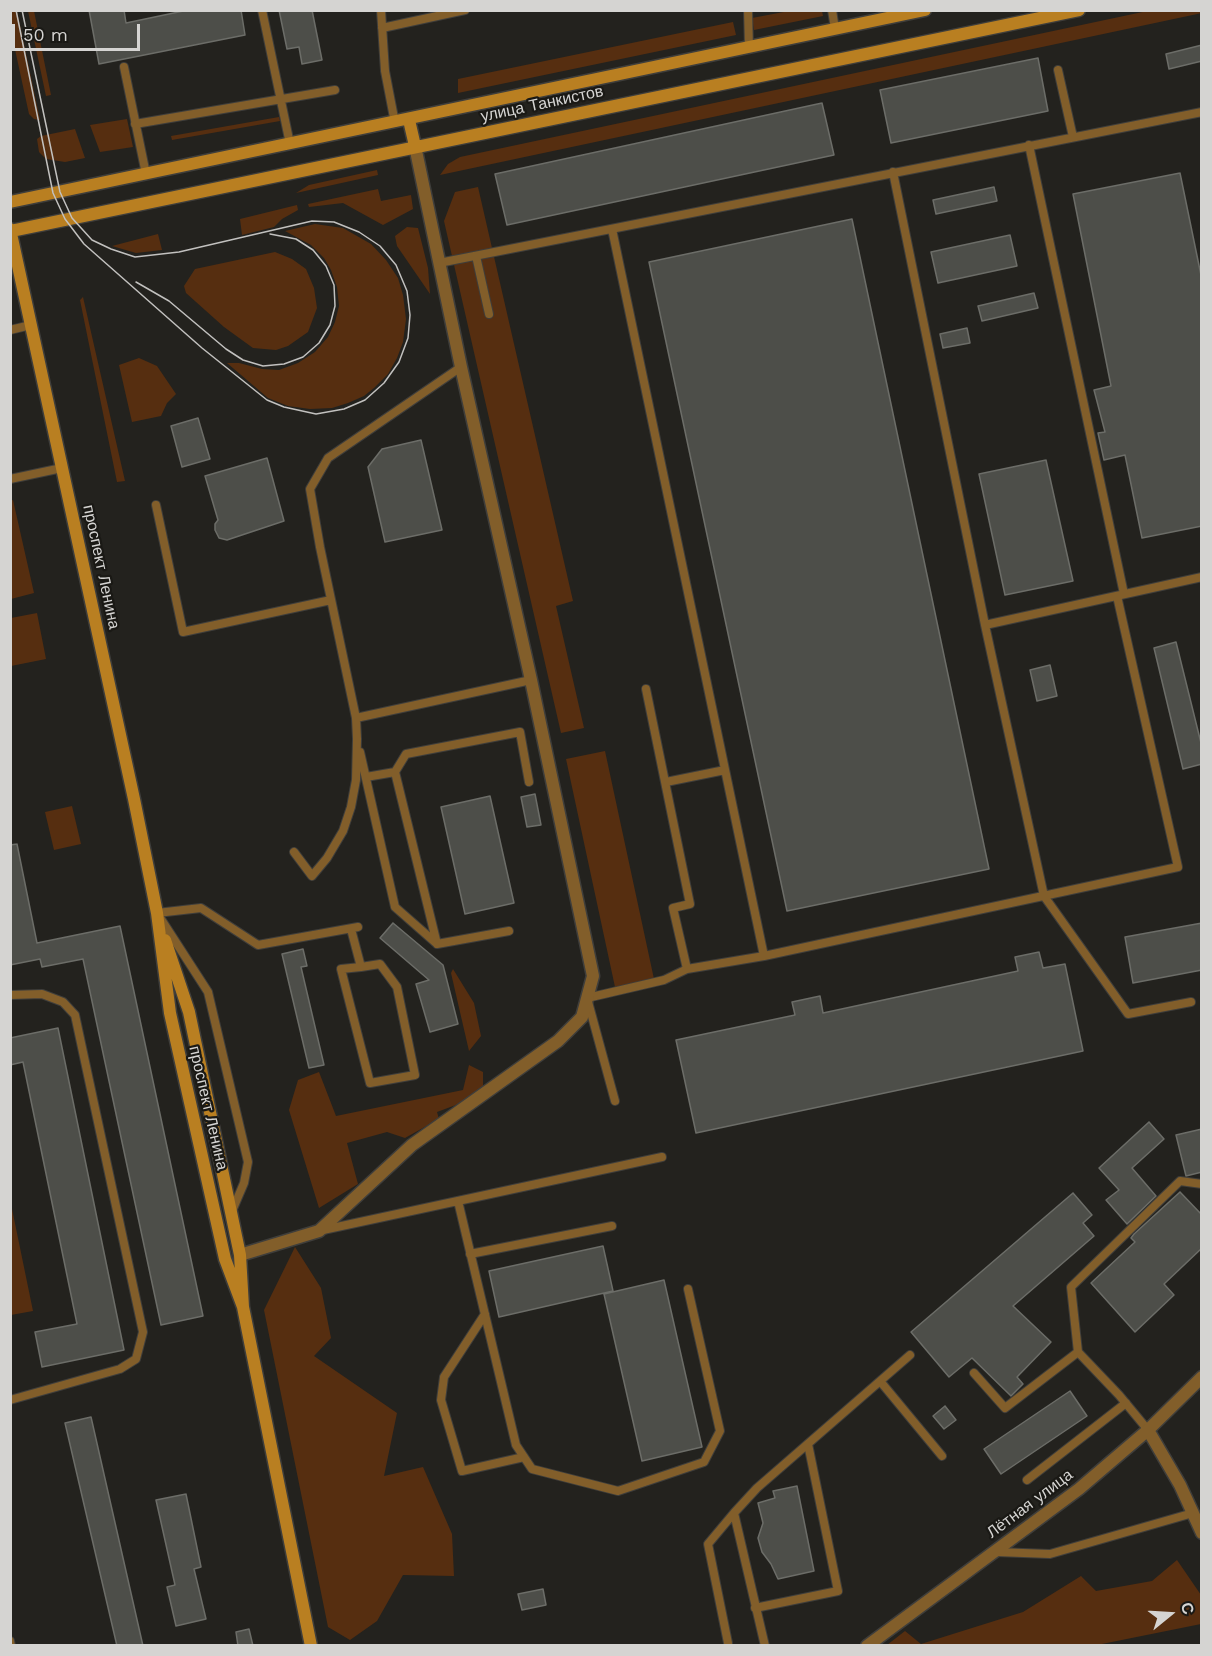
<!DOCTYPE html>
<meta charset="utf-8">
<style>
body{margin:0}
#map{position:relative;width:1212px;height:1656px;overflow:hidden;background:#23221e;font-family:"Work Sans",sans-serif}
canvas{display:block}
.frame{position:absolute;inset:0;border:12px solid #d5d4d2;pointer-events:none}
.north{position:absolute;left:1140px;top:1584px;width:60px;height:60px;-webkit-text-stroke:4px #1a1915;paint-order:stroke;rotate:72deg;font-size:16px;font-weight:700;line-height:24px;text-align:center;color:#d5d4d2}
.north::after{content:'';display:block;margin:auto;width:21px;height:27px;background:#d5d4d2;clip-path:polygon(50% 0,100% 100%,50% 72%,0 100%)}
.scale{position:absolute;left:12px;top:24px;width:128px;height:27px;box-sizing:border-box;border:3px solid #d5d4d2;border-top:0;padding-left:8px;font-size:18px;line-height:21px;white-space:nowrap;color:#d5d4d2;-webkit-text-stroke:4px #1a1915;paint-order:stroke}
</style>
<div id="map">
<canvas width="1212" height="1656"></canvas>
<div class="frame"></div>
<div class="north">С</div>
<div class="scale">50 m</div>
</div>
<script>
const ctx = document.querySelector('canvas').getContext('2d');
ctx.lineJoin = 'round';
function fill(path, color) {
  ctx.fillStyle = color;
  ctx.fill(path, 'evenodd');
}
function poly(rows) {
  const path = new Path2D();
  for (const r of rows) {
    path.moveTo(r[0], r[1]);
    for (let i = 2; i < r.length; i += 2) path.lineTo(r[i], r[i + 1]);
  }
  return path;
}
function stroke(path, color, width, dash) {
  ctx.strokeStyle = color;
  ctx.lineWidth = width;
  ctx.lineCap = dash ? 'butt' : 'round';
  ctx.setLineDash(dash || []);
  ctx.stroke(path);
}
function write(font, color, halo, rows, align = 'center') {
  ctx.font = font + ' "Work Sans",sans-serif';
  ctx.lineWidth = 4.5;
  ctx.setLineDash([]);
  ctx.textBaseline = 'middle';
  ctx.strokeStyle = halo;
  ctx.fillStyle = color;
  for (const [text, x, y, turn = 0] of rows) {
    ctx.save();
    ctx.translate(x, y);
    ctx.rotate((+turn || 0) * Math.PI / 180);
    ctx.textAlign = isNaN(turn) ? turn : align;
    if (halo) ctx.strokeText(text, 0, 0);
    ctx.fillText(text, 0, 0);
    ctx.restore();
  }
}
fill(poly([
 [1152,10,1201,10,1202,13,440,175,448,164,460,157],
 [10,11,17,11,40,120,34,119,29,114,11,31],
 [28,11,34,11,51,95,46,96],
 [789,11,822,11,823,16,754,30,752,18],
 [733,22,736,35,458,93,458,79],
 [279,117,280,121,172,140,171,136],
 [127,119,133,147,100,152,90,125],
 [75,129,85,158,65,162,46,159,39,152,37,139,41,136],
 [377,170,378,175,296,193,309,185],
 [478,187,573,601,556,606,584,728,561,733,444,221,455,192],
 [378,189,381,201,411,195,413,209,383,225,343,203,309,207,308,204],
 [297,205,298,210,282,219,274,227,242,235,240,219],
 [315,224,343,228,371,244,386,260,398,278,403,295,406,319,403,342,397,358,388,374,374,388,364,396,348,403,332,408,310,409,288,406,268,398,227,363,239,363,262,369,279,370,298,363,315,352,328,337,335,322,339,306,337,287,331,270,324,258,311,245,285,231],
 [407,227,418,228,428,268,430,294,397,246,395,236],
 [158,234,162,250,136,253,112,246],
 [275,252,292,259,306,269,314,288,317,308,308,332,288,346,276,350,253,348,224,327,186,293,184,286,195,269],
 [83,297,125,481,117,482,80,300],
 [139,358,157,366,176,394,167,403,161,416,132,422,119,365],
 [13,500,34,593,11,599,10,501],
 [37,613,46,659,11,666,11,618],
 [605,751,654,979,615,987,566,759],
 [72,806,81,844,54,850,45,812],
 [453,969,474,1003,481,1036,469,1051,451,973],
 [469,1065,483,1072,483,1090,472,1099,437,1112,439,1119,405,1138,387,1132,347,1143,358,1184,319,1208,289,1110,298,1080,319,1072,336,1116,463,1090],
 [11,1204,33,1311,11,1315,10,1315],
 [295,1247,321,1288,331,1338,314,1356,397,1413,384,1476,423,1467,452,1534,454,1576,403,1575,377,1621,350,1640,328,1627,264,1310],
 [1177,1560,1201,1595,1201,1624,1097,1645,887,1645,905,1631,921,1644,1023,1612,1081,1576,1096,1591,1152,1581]
]), '#562e10');
const building = poly([
 [89,10,124,10,126,23,188,10,241,10,245,35,99,64,89,10],
 [279,10,312,10,322,60,302,64,299,47,287,49,279,10],
 [1202,45,1202,61,1169,69,1166,54,1202,45],
 [1038,58,1048,111,891,143,880,90,1038,58],
 [822,103,834,155,507,225,495,174,822,103],
 [1180,173,1202,280,1202,526,1142,538,1125,455,1104,460,1098,433,1105,432,1094,390,1111,386,1073,194,1180,173],
 [994,187,997,201,936,214,933,200,994,187],
 [852,219,989,869,787,911,649,262,852,219],
 [1010,235,1017,266,938,283,931,252,1010,235],
 [1034,293,1038,308,982,321,978,306,1034,293],
 [967,328,970,343,943,348,940,334,967,328],
 [198,418,210,459,182,467,171,426,198,418],
 [421,440,442,530,385,542,368,467,382,449,421,440],
 [267,458,284,521,227,540,219,538,215,530,215,524,218,520,205,476,267,458],
 [1046,460,1073,581,1005,595,979,474,1046,460],
 [1176,642,1202,747,1202,764,1183,769,1154,648,1176,642],
 [1050,665,1057,696,1037,701,1030,670,1050,665],
 [535,794,541,825,527,827,521,797,535,794],
 [490,796,514,903,465,914,441,807,490,796],
 [17,844,37,943,120,926,203,1316,161,1325,83,959,42,967,40,959,10,965,10,845,17,844],
 [393,923,443,965,458,1024,430,1032,416,984,429,980,380,938,393,923],
 [1202,923,1202,970,1133,983,1125,937,1202,923],
 [303,949,307,966,301,967,324,1065,309,1068,282,954,303,949],
 [1039,952,1043,968,1065,964,1083,1051,696,1133,676,1040,795,1015,792,1002,820,996,823,1013,1018,971,1015,957,1039,952],
 [58,1028,124,1350,42,1367,35,1332,77,1324,23,1062,10,1065,10,1038,58,1028],
 [1149,1122,1164,1139,1132,1168,1156,1196,1127,1224,1106,1200,1119,1190,1099,1168,1149,1122],
 [1202,1129,1202,1172,1186,1176,1176,1135,1202,1129],
 [1180,1192,1202,1215,1202,1248,1164,1284,1174,1295,1135,1332,1091,1283,1135,1242,1131,1238,1134,1234,1180,1192],
 [1073,1193,1092,1215,1083,1223,1094,1236,1013,1306,1051,1342,1017,1377,1023,1384,1011,1396,972,1358,949,1377,911,1332,1073,1193],
 [603,1246,613,1291,499,1317,489,1271,603,1246],
 [664,1280,702,1447,642,1461,604,1294,664,1280],
 [1070,1391,1087,1416,1001,1474,984,1449,1070,1391],
 [945,1406,956,1420,944,1429,933,1416,945,1406],
 [91,1417,143,1646,117,1646,65,1423,91,1417],
 [797,1486,814,1571,778,1579,771,1564,762,1552,758,1538,763,1523,758,1503,775,1498,773,1491,797,1486],
 [186,1494,201,1567,194,1569,206,1619,176,1626,167,1587,175,1585,156,1500,186,1494],
 [543,1589,546,1605,522,1610,518,1594,543,1589],
 [249,1629,253,1646,238,1646,236,1632,249,1629]
]);
fill(building, '#4d4e49');
stroke(building, '#6c6d68', 1.5);
const lane = poly([
 [262,10,290,144],
 [381,10,385,71,395,123],
 [748,10,749,48],
 [832,10,835,29],
 [382,28,465,10],
 [124,67,146,174],
 [1058,70,1073,137],
 [135,124,335,90],
 [1029,145,1124,594],
 [893,172,985,625,1044,896,1128,1014,1191,1002],
 [612,229,764,956],
 [476,256,489,314],
 [439,263,1202,112],
 [10,330,31,325],
 [10,479,62,468],
 [156,505,183,632,331,600],
 [985,625,1202,577],
 [646,689,690,904,673,908,687,969],
 [356,718,531,680],
 [360,752,395,907,436,943],
 [395,772,437,944,509,931],
 [366,777,395,772,406,754,520,732,529,782],
 [666,782,725,770],
 [294,852,312,876,327,858,343,831,351,807,356,780,357,739,356,718,320,547,310,489,328,458,461,367],
 [351,929,361,967,341,969,370,1083,415,1075,397,987,380,964,361,967],
 [10,995,42,994,63,1002,75,1015,143,1332,136,1359,120,1369,10,1400],
 [615,1101,587,998,664,980,687,969,764,956,1178,867,1117,596],
 [458,1201,516,1445,532,1469,618,1491,704,1462,720,1431,688,1289],
 [232,1211,244,1183,248,1162,208,992,157,913,201,908,258,945,358,927],
 [323,1230,662,1157],
 [470,1254,612,1226],
 [485,1314,444,1377,441,1400,462,1471,524,1457],
 [1078,1352,1119,1395,1148,1430],
 [974,1373,1005,1408,1078,1352,1071,1287,1180,1181,1202,1184],
 [880,1381,942,1456],
 [1027,1480,1126,1403],
 [996,1552,1050,1554,1193,1513],
 [755,1608,838,1591,808,1444],
 [10,1641,11,1646],
 [728,1643,708,1544,734,1513],
 [765,1646,734,1513,757,1488,910,1355]
]);
const street = poly([
 [240,1255,319,1231,412,1145,558,1041,582,1017,593,976,531,680,461,367,415,146],
 [1148,1430,1180,1485,1202,1533],
 [867,1646,1079,1489,1148,1430,1202,1377]
]);
const secondary = poly([
 [409,120,415,146],
 [10,202,925,10],
 [10,229,134,799,157,913,170,1013,225,1259,243,1307],
 [11,231,1079,10],
 [165,940,189,1012,240,1255,243,1307,311,1646]
]);
stroke(lane, '#3f3e3b', 10);
stroke(street, '#3f3e3b', 15);
stroke(secondary, '#3f3e3b', 15);
stroke(lane, '#825e2a', 8);
stroke(street, '#825e2a', 12);
stroke(secondary, '#b97f21', 12);
stroke(poly([
 [16,10,53,193,65,219,84,244,202,348,267,400,284,407,316,414,344,409,365,400,384,383,399,362,408,338,410,315,407,291,396,265,380,246,359,232,334,222,312,221,179,252,135,257,111,249,92,240,72,218,60,192,22,10],
 [136,282,169,301,226,349,243,360,263,366,284,364,303,357,319,343,330,325,335,306,334,285,326,266,313,250,296,239,270,234]
]), '#c2c1bf', 1.5);
write('16px', '#d5d4d2', '#1a1915', [
 ["улица Танкистов",542,104,-12],
 ["проспект Ленина",101,567,78],
 ["проспект Ленина",208,1108,77],
 ["Лётная улица",1030,1504,-37]
]);
</script>
